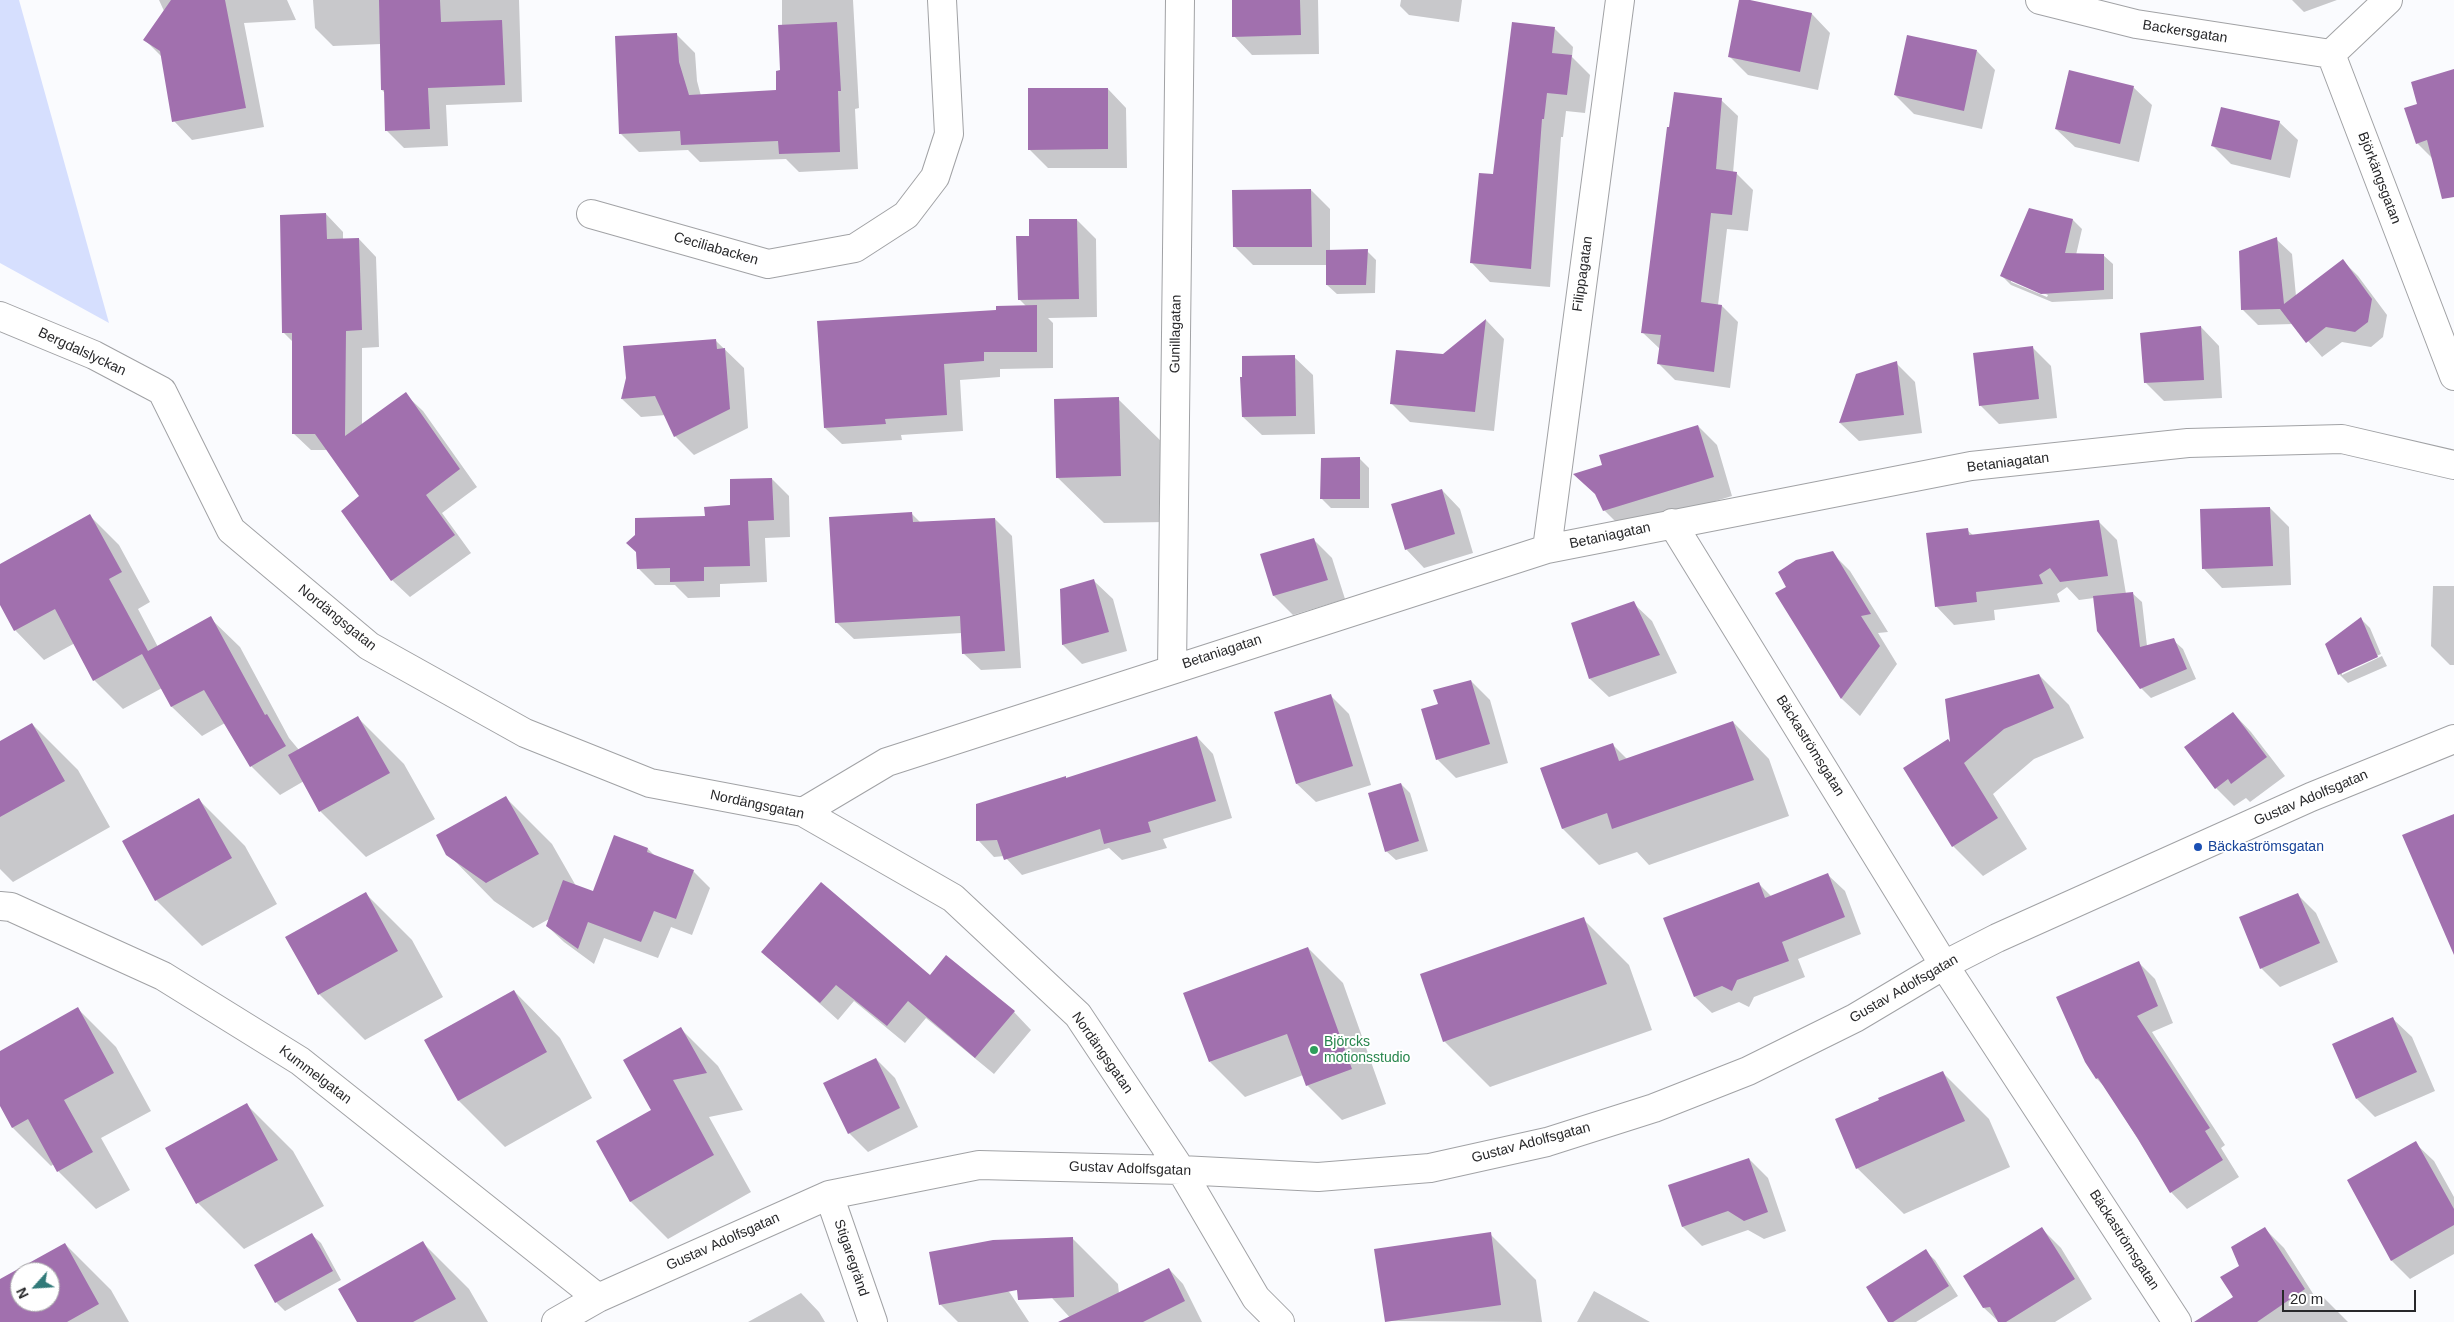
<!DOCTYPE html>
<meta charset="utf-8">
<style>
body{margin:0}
#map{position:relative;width:2454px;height:1322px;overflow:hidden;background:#fafbfe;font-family:Helvetica,sans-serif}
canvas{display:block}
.north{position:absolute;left:10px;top:1262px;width:50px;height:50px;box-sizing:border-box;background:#fff;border:1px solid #a9a9aa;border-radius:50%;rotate:244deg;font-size:14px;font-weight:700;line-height:20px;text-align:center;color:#28282a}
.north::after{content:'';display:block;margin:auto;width:18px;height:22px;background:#317a79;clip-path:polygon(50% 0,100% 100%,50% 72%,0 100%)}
.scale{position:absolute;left:2282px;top:1290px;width:134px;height:22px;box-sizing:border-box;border:2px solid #28282a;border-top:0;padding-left:6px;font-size:15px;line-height:18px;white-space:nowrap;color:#28282a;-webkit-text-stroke:4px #fff;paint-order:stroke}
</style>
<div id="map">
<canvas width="2454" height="1322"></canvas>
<div class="north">N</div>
<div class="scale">20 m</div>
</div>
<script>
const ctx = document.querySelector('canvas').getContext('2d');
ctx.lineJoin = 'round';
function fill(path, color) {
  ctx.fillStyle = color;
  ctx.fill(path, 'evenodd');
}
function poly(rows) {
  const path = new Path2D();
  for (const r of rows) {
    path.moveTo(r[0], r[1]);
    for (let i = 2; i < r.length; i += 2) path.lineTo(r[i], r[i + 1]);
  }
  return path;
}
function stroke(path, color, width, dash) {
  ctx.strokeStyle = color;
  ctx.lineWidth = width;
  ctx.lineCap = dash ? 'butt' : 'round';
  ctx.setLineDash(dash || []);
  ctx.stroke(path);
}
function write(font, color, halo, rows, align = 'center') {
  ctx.font = font + ' Helvetica,sans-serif';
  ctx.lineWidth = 4;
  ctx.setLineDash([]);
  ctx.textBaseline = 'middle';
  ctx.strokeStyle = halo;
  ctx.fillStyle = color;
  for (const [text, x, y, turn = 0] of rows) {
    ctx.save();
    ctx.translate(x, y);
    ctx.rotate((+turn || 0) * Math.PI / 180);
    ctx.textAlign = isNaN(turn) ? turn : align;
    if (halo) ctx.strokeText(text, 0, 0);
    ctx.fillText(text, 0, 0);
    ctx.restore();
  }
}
fill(poly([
 [0,0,19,0,109,323,0,263]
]), '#d6dffe');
fill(poly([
 [159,0,287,0,296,20,244,23,264,127,192,140,174,121,163,58,145,40,164,11],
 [313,0,519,0,522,102,446,105,448,146,404,148,386,130,385,93,382,90,381,44,333,46,315,28],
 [782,0,853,0,859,108,855,109,858,169,799,172,786,159,700,162,688,150,639,152,621,134,677,35,695,53,697,81,701,96,777,91,782,72],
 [1233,0,1318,0,1319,54,1252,55,1234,36],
 [1401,0,1462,0,1459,22,1409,15,1400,6],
 [1740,0,1812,14,1830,33,1818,90,1748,75,1729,56],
 [2292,0,2337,0,2304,12],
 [1554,28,1573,47,1572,57,1590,75,1585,113,1566,111,1563,137,1561,137,1550,287,1490,282,1472,263],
 [1977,51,1995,70,1982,129,1914,114,1895,95],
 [2454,70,2454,156,2436,162,2417,143,2419,105],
 [2133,87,2152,105,2139,162,2075,147,2056,129],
 [1108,89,1126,108,1127,168,1048,168,1029,149],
 [1721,100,1738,116,1733,173,1736,173,1753,190,1748,231,1727,229,1718,305,1722,306,1738,322,1730,388,1675,380,1659,364,1660,349,1642,332],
 [2279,122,2298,140,2290,178,2231,164,2213,146],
 [1311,190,1330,209,1330,251,1367,251,1376,260,1375,293,1337,294,1327,285,1327,265,1253,265,1234,246],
 [2030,210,2073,220,2082,229,2076,255,2103,255,2113,264,2113,299,2052,302,2011,285,2002,276],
 [2011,279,2048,295,2047,297,2011,282],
 [326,214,343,232,343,240,359,239,376,257,379,347,362,348,362,425,405,394,423,411,477,487,442,513,471,553,410,597,392,580,342,511,361,497,329,450,311,450,293,433,294,343,283,332],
 [1077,220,1096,239,1097,317,1048,318,1053,323,1053,368,1000,369,1000,377,960,380,963,431,901,435,902,440,842,444,825,428,818,322,997,311,1027,307,1019,299,1031,237],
 [2276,239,2292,254,2296,296,2343,261,2358,276,2387,315,2383,337,2371,347,2342,342,2322,357,2293,324,2258,325,2242,309],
 [1486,320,1504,339,1494,431,1410,422,1391,403],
 [2201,327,2219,346,2222,398,2164,401,2145,382],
 [715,340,744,368,748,428,694,455,675,436,666,415,641,417,622,399],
 [2032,347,2051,366,2057,418,1999,424,1980,405],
 [1294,357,1313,375,1315,434,1262,435,1243,417],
 [1896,363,1915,382,1922,433,1859,441,1840,423],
 [1118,399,1165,445,1166,522,1104,523,1057,477],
 [1698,426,1717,445,1732,496,1623,529,1604,510,1604,466],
 [1360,459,1369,468,1369,508,1331,508,1322,499],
 [772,479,789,496,790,537,765,538,767,582,720,584,720,597,688,598,675,585,655,585,638,568,706,517,731,507],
 [1442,490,1460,509,1473,553,1424,568,1406,549],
 [2270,508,2289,527,2291,585,2222,588,2204,569],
 [912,514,921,523,995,519,1012,536,1021,668,981,670,963,653,962,633,854,639,836,622],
 [90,516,119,545,150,602,138,609,158,647,210,618,240,647,289,738,299,750,358,718,404,764,435,819,366,857,320,811,304,781,280,795,251,766,225,723,202,736,172,707,162,688,123,709,94,680,75,643,44,660,15,630,0,603,0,565],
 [2098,521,2117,540,2126,594,2132,593,2142,602,2147,646,2173,640,2183,649,2196,679,2151,698,2141,688,2094,598,2079,600,2067,587,2057,594,2060,602,1994,610,1995,620,1954,625,1936,606,1967,530,1974,536],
 [1313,539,1332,558,1345,599,1293,615,1274,596,1262,555],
 [1832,553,1850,571,1888,632,1878,633,1897,664,1860,716,1842,699,1777,594],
 [1094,581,1113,599,1127,651,1082,664,1063,645,1061,590],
 [2433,586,2454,586,2454,665,2450,665,2431,646],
 [1633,603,1652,621,1677,673,1609,697,1590,679],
 [2361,619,2370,628,2381,654,2342,672,2342,675,2382,656,2387,666,2348,683,2339,674],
 [2039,675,2069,705,2084,738,2034,759,1993,794,2027,849,1983,876,1953,846,1952,744],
 [1471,681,1490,700,1508,763,1456,778,1437,759,1439,705],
 [1330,695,1349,714,1371,785,1316,802,1297,784,1275,712],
 [2233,713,2251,732,2285,776,2250,802,2246,798,2234,806,2216,788],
 [1733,722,1769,759,1789,816,1649,865,1637,852,1599,865,1563,829,1542,769,1612,744,1628,760],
 [32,724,78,770,110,827,13,882,0,869,0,742],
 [1197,737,1213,754,1232,818,1163,839,1167,848,1122,860,1109,848,1022,875,1004,856,994,857,978,840,1065,777,1067,779],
 [1401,784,1410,793,1428,851,1396,860,1386,851],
 [506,798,552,844,576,886,594,893,648,849,656,857,693,871,710,888,692,935,671,927,658,958,604,938,594,964,564,942,547,926,549,919,533,928,494,901,448,854],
 [199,800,245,846,277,904,202,946,156,900],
 [1828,875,1845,891,1861,934,1798,959,1805,977,1754,997,1749,1007,1739,1002,1712,1013,1695,997,1758,883,1772,897],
 [366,894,412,940,443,997,365,1040,319,994],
 [2297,894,2316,913,2338,962,2280,987,2261,968],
 [1583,919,1629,965,1652,1030,1490,1087,1444,1041],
 [1308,948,1343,983,1386,1104,1342,1120,1307,1085,1303,1075,1245,1097,1210,1062],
 [762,952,930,976,1014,1012,1031,1030,994,1074,926,1018,905,1043,854,1001,838,1020],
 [2139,963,2155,979,2173,1023,2152,1032,2225,1145,2221,1148,2239,1177,2187,1209,2171,1192,2106,1088,2097,1079],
 [514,991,560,1038,592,1098,505,1147,459,1101,425,1040],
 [78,1009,116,1047,151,1111,101,1138,130,1190,96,1209,58,1171,54,1164,51,1166,13,1128,0,1103,0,1052],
 [2393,1019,2412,1037,2435,1091,2375,1117,2357,1099],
 [681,1029,718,1066,743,1110,709,1117,751,1192,668,1239,631,1202,598,1141,652,1111],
 [876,1059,895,1078,918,1127,868,1152,849,1133],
 [1943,1073,1989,1119,2010,1167,1904,1214,1857,1168],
 [247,1105,293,1151,324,1206,244,1249,198,1203,167,1149],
 [2415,1143,2434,1161,2454,1197,2454,1254,2410,1279,2392,1261],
 [1749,1159,1768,1178,1786,1231,1764,1239,1748,1230,1702,1246,1683,1227,1670,1186],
 [2042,1229,2061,1248,2092,1299,2055,1322,1999,1322,1984,1308],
 [2265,1229,2284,1248,2317,1300,2322,1296,2348,1322,2250,1322,2241,1266],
 [311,1234,321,1243,341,1280,285,1311,276,1302],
 [1490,1234,1536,1280,1542,1322,1386,1321],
 [1072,1238,1118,1284,1119,1294,1169,1269,1183,1284,1202,1322,1074,1322,1000,1241],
 [423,1243,469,1289,488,1322,358,1322],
 [65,1244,111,1290,129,1322,0,1322,0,1281],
 [20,1272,50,1272,50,1302,20,1302],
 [964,1247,1010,1293,1029,1322,958,1322,940,1304],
 [1925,1251,1935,1260,1958,1296,1916,1322,1889,1322],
 [1594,1291,1650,1322,1577,1322],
 [801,1293,819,1312,825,1322,748,1322]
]), '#0003');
fill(poly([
 [171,0,225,0,246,108,172,122,160,51,143,40],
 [379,0,440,0,441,22,502,20,505,85,428,88,430,129,385,131,384,90,381,90],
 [1232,0,1300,0,1301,35,1232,37],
 [1739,0,1750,0,1812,13,1800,72,1728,57],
 [837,22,841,91,838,91,840,152,779,154,778,141,681,145,680,131,619,134,615,36,677,33,679,62,689,95,776,90,776,71,780,70,778,25],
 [1512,22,1555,27,1552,53,1572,55,1567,95,1547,93,1544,119,1542,119,1531,269,1470,263,1479,173,1493,174],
 [1907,35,1977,50,1964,111,1894,95],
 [2454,69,2454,197,2442,199,2427,140,2416,144,2404,108,2417,104,2411,82],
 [2069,70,2134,86,2120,144,2055,129],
 [1028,88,1108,88,1108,149,1028,150],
 [1674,92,1722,98,1716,169,1737,172,1732,215,1711,213,1701,302,1722,305,1714,372,1657,364,1661,335,1641,333,1667,127,1669,127],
 [2221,107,2280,121,2271,160,2211,146],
 [1311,189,1312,247,1233,247,1232,190],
 [2029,208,2073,219,2065,253,2104,254,2104,290,2041,294,2000,276],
 [326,213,327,239,359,238,362,330,346,331,345,436,406,392,460,469,426,495,455,535,391,581,341,511,359,496,315,434,292,434,292,333,282,333,280,215],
 [1029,219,1077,219,1079,299,1018,300,1016,236,1029,236],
 [2277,237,2284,304,2343,259,2372,299,2368,322,2355,332,2326,327,2306,343,2280,309,2241,310,2239,251],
 [1368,249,1366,285,1326,285,1326,250],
 [1037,305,1037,352,984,352,984,361,944,364,947,415,885,419,886,424,824,428,817,321,996,310,996,306],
 [1486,319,1475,412,1390,404,1396,350,1443,354],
 [2201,326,2204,380,2144,383,2140,333],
 [716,339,717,349,725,348,730,409,674,437,655,396,621,399,626,378,623,346],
 [2033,346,2039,399,1979,406,1973,353],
 [1295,355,1296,416,1242,417,1240,377,1242,377,1242,356],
 [1897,361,1904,415,1839,423,1856,374],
 [1119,397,1121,476,1056,478,1054,399],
 [1698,425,1714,477,1603,511,1595,494,1573,474,1602,465,1599,455],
 [1360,457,1360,499,1320,499,1321,458],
 [772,478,774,520,748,521,750,566,704,567,704,581,670,582,670,568,637,569,636,552,626,543,635,535,635,518,705,516,704,507,730,505,730,479],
 [1442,489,1455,534,1405,550,1391,504],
 [2270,507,2273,566,2202,569,2200,509],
 [912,512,913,522,995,518,1005,651,962,654,960,616,835,623,829,517],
 [90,514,122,572,109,579,148,651,211,616,265,715,267,714,286,746,250,767,204,690,171,707,142,654,93,681,55,609,14,631,0,605,0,564],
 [2099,520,2108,576,2060,582,2050,568,2039,575,2043,584,1976,592,1977,602,1935,607,1926,533,1968,528,1969,535],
 [1314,538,1328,580,1273,596,1260,554],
 [1833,551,1871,614,1861,616,1880,646,1841,699,1775,593,1786,587,1778,572,1796,560],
 [1094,579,1109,632,1062,645,1060,589],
 [2133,592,2140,647,2174,638,2187,669,2140,689,2097,631,2093,596],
 [1634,601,1660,655,1589,679,1571,623],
 [2361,617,2378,657,2338,675,2325,644],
 [2039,674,2054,708,2004,729,1964,763,1998,818,1952,847,1903,768,1948,739,1950,742,1945,699],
 [1471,680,1490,744,1436,760,1421,709,1438,704,1433,690],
 [1331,694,1353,766,1296,784,1274,712],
 [2233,712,2267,757,2231,784,2228,779,2215,789,2184,747],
 [358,716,390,773,319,812,288,755],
 [1733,721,1754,780,1612,829,1607,813,1562,829,1540,768,1613,743,1619,761],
 [32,723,65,781,0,817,0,741],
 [1197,736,1216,801,1148,822,1151,832,1104,844,1100,829,1004,860,997,840,976,841,976,804,1066,776,1066,778],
 [1401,783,1419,841,1385,852,1368,793],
 [506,796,539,854,486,883,446,855,436,835],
 [199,798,232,858,155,901,122,841],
 [2454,814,2454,955,2402,835],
 [614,835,648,848,647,852,694,870,676,919,654,911,641,942,588,922,578,949,546,926,563,880,593,891],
 [1828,873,1845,917,1782,942,1789,961,1737,980,1732,991,1722,986,1694,997,1663,918,1759,882,1765,898],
 [821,882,930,975,946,955,1015,1011,975,1058,908,1001,887,1026,836,985,820,1003,761,952],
 [366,892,398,951,318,995,285,937],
 [2298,893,2320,943,2260,969,2239,917],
 [1584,917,1607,984,1443,1042,1420,974],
 [1308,947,1352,1069,1306,1086,1287,1034,1209,1062,1183,993],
 [2139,961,2158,1006,2137,1016,2210,1128,2205,1131,2223,1160,2170,1193,2138,1139,2098,1078,2096,1079,2085,1062,2056,997],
 [514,990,547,1052,458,1101,424,1040],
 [78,1007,114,1073,64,1100,93,1152,57,1172,28,1119,12,1128,0,1106,0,1051],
 [2393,1017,2417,1072,2356,1099,2332,1044],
 [681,1027,707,1073,673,1080,714,1155,630,1202,596,1141,651,1110,623,1060],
 [876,1058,900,1108,848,1134,823,1083],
 [1943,1071,1965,1121,1856,1169,1835,1119,1879,1100,1878,1098],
 [247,1103,278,1160,196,1204,165,1148],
 [2416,1141,2454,1209,2454,1225,2391,1261,2347,1180],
 [1749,1158,1768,1212,1744,1221,1728,1211,1682,1227,1668,1185],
 [2042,1227,2075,1279,2006,1322,1998,1322,1990,1307,1983,1308,1963,1276],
 [2265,1227,2305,1289,2257,1322,2194,1322,2233,1297,2220,1277,2239,1266,2231,1247],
 [1491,1232,1501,1305,1385,1322,1374,1249],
 [312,1233,333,1271,275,1303,254,1265],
 [1073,1237,1074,1297,1018,1300,1017,1290,939,1305,929,1252,993,1240],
 [423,1241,456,1299,413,1322,357,1322,338,1289],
 [65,1243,99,1304,67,1322,0,1322,0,1279],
 [20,1272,50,1272,50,1302,20,1302],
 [1926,1249,1949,1286,1893,1322,1888,1322,1866,1287],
 [1169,1268,1185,1301,1143,1322,1058,1322]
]), '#a170ae');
const minor = poly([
 [2040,0,2136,24,2331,54],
 [2331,54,2454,376],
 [2331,54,2388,0],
 [591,214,768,264,855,248,906,215,935,177,949,134,942,0],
 [0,316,94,355,162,391,231,530,369,646,525,733,650,783,803,812,953,898,1078,1015,1181,1170,1256,1298,1280,1322],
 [1672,523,1944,965,2177,1322],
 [1547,549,1620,0],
 [1172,669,1180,0],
 [803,812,887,762,1547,549,1971,466,2188,443,2342,439,2454,465],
 [0,906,11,907,163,976,300,1061,598,1298],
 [829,1195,873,1322],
 [556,1322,598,1298,829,1195,979,1165,1181,1170,1318,1177,1430,1168,1547,1142,1654,1108,1748,1071,1855,1018,1944,965,1997,938,2311,797,2454,739]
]);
stroke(minor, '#a1a2a5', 30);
stroke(minor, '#fff', 28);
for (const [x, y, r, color] of [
 [2198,847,5,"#1a4fb4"],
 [1314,1050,5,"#2e9e5b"]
]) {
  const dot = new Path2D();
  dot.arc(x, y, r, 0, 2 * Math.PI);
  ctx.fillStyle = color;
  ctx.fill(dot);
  stroke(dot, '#fff', 2);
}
write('14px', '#28282a', '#fff', [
 ["Backersgatan",2185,32,9],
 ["Björkängsgatan",2379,178,69],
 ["Ceciliabacken",716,249,16],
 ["Filippagatan",1583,274,-82],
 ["Gunillagatan",1176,334,-89],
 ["Bergdalslyckan",82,352,25],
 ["Betaniagatan",2008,463,-7],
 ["Betaniagatan",1610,536,-12],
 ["Nordängsgatan",337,618,39],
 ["Betaniagatan",1222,652,-18],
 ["Bäckaströmsgatan",1810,746,58],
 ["Gustav Adolfsgatan",2311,798,-23],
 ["Nordängsgatan",757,805,12],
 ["Gustav Adolfsgatan",1904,989,-30],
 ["Nordängsgatan",1102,1053,55],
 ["Kummelgatan",315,1075,37],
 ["Gustav Adolfsgatan",1531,1143,-15],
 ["Gustav Adolfsgatan",1130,1169,2],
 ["Bäckaströmsgatan",2124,1240,57],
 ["Gustav Adolfsgatan",723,1242,-24],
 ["Stigaregränd",851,1258,71]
]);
write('14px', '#164399', '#fff', [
 ["Bäckaströmsgatan",2208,847]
], 'left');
write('14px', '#27864d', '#fff', [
 ["Björcks",1324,1042],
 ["motionsstudio",1324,1058]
], 'left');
</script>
